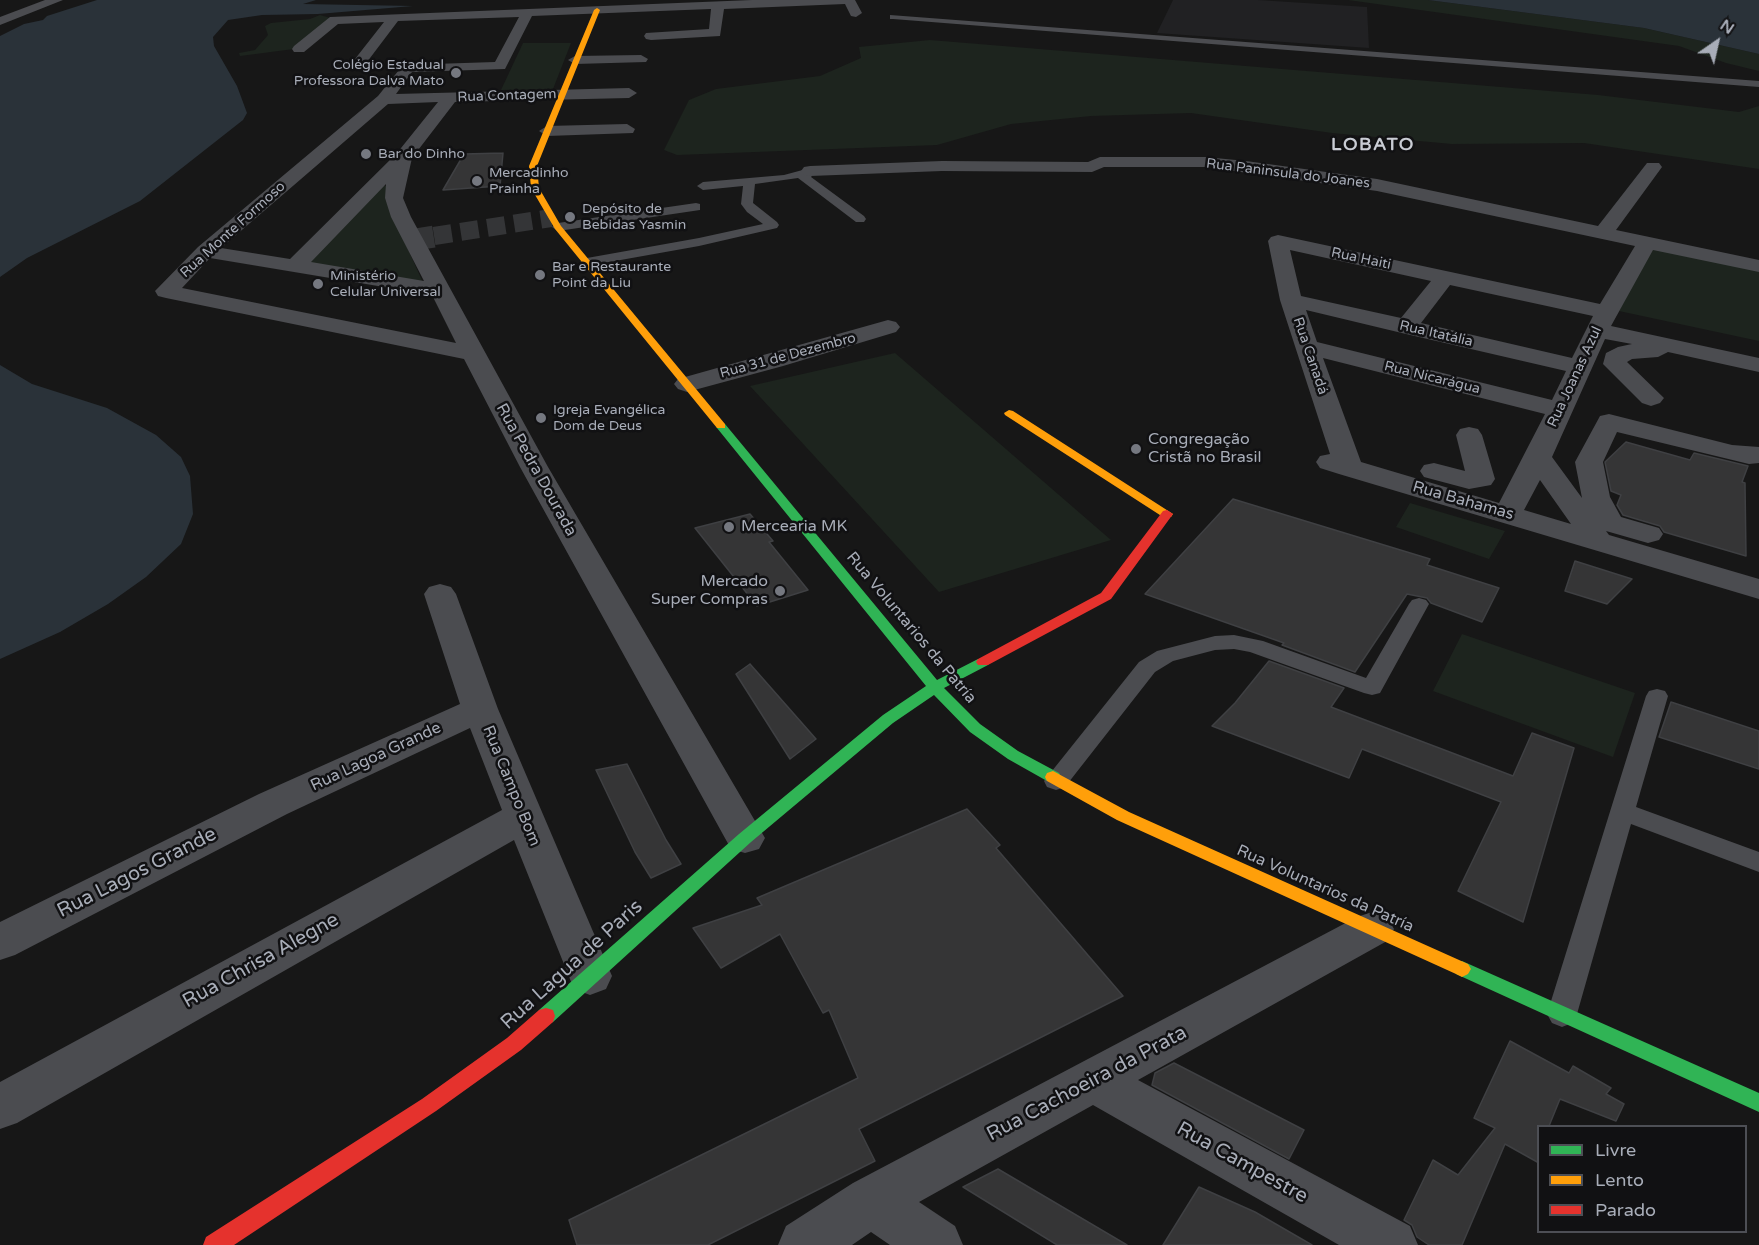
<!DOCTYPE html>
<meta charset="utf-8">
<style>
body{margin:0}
#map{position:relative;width:1759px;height:1245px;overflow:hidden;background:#171717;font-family:"Varela Round",sans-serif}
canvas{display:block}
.legend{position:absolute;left:1537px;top:1125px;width:210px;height:108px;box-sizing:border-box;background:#111113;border:2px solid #4d4f55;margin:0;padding:8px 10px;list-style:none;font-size:18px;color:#a8adb8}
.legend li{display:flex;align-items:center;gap:12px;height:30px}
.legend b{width:30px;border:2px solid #4d4f55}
.north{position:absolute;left:1687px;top:12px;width:60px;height:60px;-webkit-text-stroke:4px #111113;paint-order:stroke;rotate:34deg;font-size:16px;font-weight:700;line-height:24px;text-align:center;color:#a8adb8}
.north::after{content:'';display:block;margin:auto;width:21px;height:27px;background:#a8adb8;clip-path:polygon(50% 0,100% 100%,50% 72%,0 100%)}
</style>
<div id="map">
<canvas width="1759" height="1245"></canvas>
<ul class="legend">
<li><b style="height:8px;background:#30b455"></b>Livre</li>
<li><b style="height:8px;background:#ff9f0a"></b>Lento</li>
<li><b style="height:8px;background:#e5322d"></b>Parado</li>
</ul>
<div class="north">N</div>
</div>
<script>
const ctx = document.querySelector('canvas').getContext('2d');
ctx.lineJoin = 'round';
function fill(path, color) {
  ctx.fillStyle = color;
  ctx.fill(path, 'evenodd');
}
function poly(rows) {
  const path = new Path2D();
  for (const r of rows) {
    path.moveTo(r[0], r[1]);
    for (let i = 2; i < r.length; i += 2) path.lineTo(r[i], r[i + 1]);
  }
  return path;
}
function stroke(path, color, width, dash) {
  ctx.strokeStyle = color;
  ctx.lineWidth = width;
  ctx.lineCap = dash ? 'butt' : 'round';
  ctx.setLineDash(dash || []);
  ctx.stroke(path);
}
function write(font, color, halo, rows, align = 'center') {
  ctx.font = font + ' "Varela Round",sans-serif';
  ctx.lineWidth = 5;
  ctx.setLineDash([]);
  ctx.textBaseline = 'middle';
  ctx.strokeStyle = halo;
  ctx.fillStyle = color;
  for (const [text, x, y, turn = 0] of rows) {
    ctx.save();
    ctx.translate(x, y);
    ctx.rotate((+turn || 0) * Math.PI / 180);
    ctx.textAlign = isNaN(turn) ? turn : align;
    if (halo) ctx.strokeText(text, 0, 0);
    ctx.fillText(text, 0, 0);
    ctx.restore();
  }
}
fill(poly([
 [1173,0,1258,0,1367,7,1369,48,1157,33]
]), '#212123');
fill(poly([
 [1348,0,1428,0,1644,28,1759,54,1759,71,1726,63,1679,46],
 [320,15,334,19,294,49,240,56,239,53,255,50,268,35,265,26,271,23,310,19],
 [930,40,1598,95,1739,112,1759,106,1759,169,1584,143,1452,144,1332,133,1191,113,1091,116,1011,124,937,145,677,155,664,150,689,100,716,89,820,76,861,58,859,47],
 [523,43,571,43,553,89,501,90],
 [380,186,391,186,385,198,424,285,302,264],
 [1654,245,1759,267,1759,341,1619,311],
 [895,353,1111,540,939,592,750,386],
 [1410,503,1505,531,1489,559,1396,527],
 [1462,634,1635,693,1613,757,1433,691]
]), '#1d241e');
fill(poly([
 [97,0,316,0,303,4,413,6,318,14,262,15,228,20,213,37,214,46,237,86,247,113,243,120,140,201,27,258,0,277,0,36,24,24,43,20,47,16],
 [1428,0,1759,0,1759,54,1644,28],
 [0,365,32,384,107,408,156,435,181,457,190,476,193,514,181,544,146,577,108,604,60,632,0,659]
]), '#2a3239');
const building = poly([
 [503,153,500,186,443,190,464,154,503,153],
 [1626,442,1690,460,1694,453,1748,466,1742,482,1745,483,1746,556,1664,532,1660,526,1623,515,1617,505,1621,495,1611,491,1605,462,1626,442],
 [1233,499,1430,559,1427,565,1499,588,1482,622,1431,603,1427,598,1407,594,1355,672,1282,645,1284,643,1145,594,1233,499],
 [750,514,773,541,769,542,808,590,757,606,695,528,750,514],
 [1575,561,1632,579,1607,604,1565,591,1575,561],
 [1269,661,1344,688,1331,707,1513,776,1532,733,1574,748,1523,922,1458,891,1501,802,1362,749,1349,778,1212,726,1235,703,1269,661],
 [750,664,816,739,790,759,736,674,750,664],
 [1671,702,1759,731,1759,769,1659,737,1671,702],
 [627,764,666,840,681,864,651,878,635,852,596,770,627,764],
 [967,809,1000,845,996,848,1123,996,859,1129,875,1161,708,1245,577,1245,569,1220,858,1078,829,1010,823,1013,780,934,721,968,693,928,762,905,757,898,967,809],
 [1510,1041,1569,1073,1573,1066,1611,1088,1606,1094,1624,1104,1616,1121,1560,1099,1549,1126,1539,1126,1539,1163,1505,1144,1462,1245,1429,1245,1417,1237,1412,1225,1404,1220,1433,1160,1458,1175,1495,1128,1474,1118,1510,1041],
 [1174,1063,1304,1130,1289,1159,1152,1085,1155,1073,1174,1063],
 [998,1169,1127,1245,1057,1245,963,1187,998,1169],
 [1199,1187,1255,1212,1312,1245,1163,1245,1199,1187]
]);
fill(building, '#353536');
stroke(building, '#3f4043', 1.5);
stroke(poly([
 [434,236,551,218]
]), '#343537', 18, [18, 9]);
stroke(poly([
 [412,240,444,235]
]), '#343537', 22, [22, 11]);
fill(poly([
 [890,15,1759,81,1759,87,893,19,890,19,890,15],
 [810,168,816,171,811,177,864,216,866,219,864,222,856,222,798,178,755,184,753,203,777,222,779,225,777,228,699,246,587,266,580,262,587,258,699,238,763,224,747,212,741,204,743,186,703,190,697,186,703,182,784,175,810,168],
 [696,203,700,204,700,210,558,231,552,227,558,223,696,203],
 [1419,598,1426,600,1429,604,1380,693,1372,695,1364,693,1250,652,1234,649,1215,650,1173,661,1155,672,1065,787,1056,790,1047,787,1044,781,1139,662,1157,651,1215,636,1234,635,1263,641,1366,678,1409,604,1412,600,1419,598],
 [1657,689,1665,691,1668,696,1636,807,1759,852,1759,872,1631,824,1577,1014,1572,1023,1562,1027,1552,1023,1547,1014,1646,696,1649,691,1657,689]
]), '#4b4c50');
fill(poly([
 [45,0,63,0,0,25,0,17,45,0],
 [752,0,855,0,862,13,856,17,851,16,845,4,724,9,720,36,651,40,646,39,644,36,646,33,709,29,711,9,532,16,505,69,412,72,396,94,629,88,637,93,629,98,455,102,412,158,403,198,411,217,548,467,765,838,759,849,745,853,731,849,520,467,464,359,166,298,158,296,155,291,198,247,378,96,403,65,495,62,519,17,398,21,367,62,362,63,355,59,384,22,338,24,304,52,294,52,292,49,294,46,330,17,752,0],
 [438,102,397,153,290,259,221,248,388,104,438,102],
 [386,184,385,198,391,217,424,281,311,262,386,184],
 [210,258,432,295,456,343,182,288,210,258],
 [641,55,648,59,646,62,575,64,568,60,575,56,641,55],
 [627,124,635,129,633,133,547,136,539,131,547,126,627,124],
 [1100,157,1205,157,1246,161,1377,179,1598,226,1647,163,1659,163,1662,167,1616,230,1759,260,1759,272,1653,250,1611,326,1759,358,1759,372,1668,352,1658,357,1632,359,1627,362,1664,398,1660,403,1651,406,1642,403,1603,364,1606,353,1618,347,1632,344,1605,339,1552,457,1582,498,1575,462,1600,416,1609,414,1732,445,1759,447,1759,463,1749,464,1617,432,1603,462,1610,497,1621,517,1659,528,1663,534,1659,540,1648,543,1606,531,1609,535,1759,579,1759,599,1339,474,1320,468,1316,462,1320,456,1330,454,1280,300,1268,241,1271,237,1278,235,1600,304,1635,246,1377,191,1205,167,1104,167,1092,172,942,171,810,176,804,175,801,171,804,167,810,166,942,161,1088,162,1100,157],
 [1290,250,1431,281,1401,318,1301,296,1290,250],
 [1450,285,1593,316,1572,358,1421,323,1450,285],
 [1306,310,1406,334,1566,371,1552,400,1317,342,1306,310],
 [1323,358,1545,414,1499,503,1361,462,1323,358],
 [1540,480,1571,524,1524,510,1540,480],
 [888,320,896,322,900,327,896,332,783,366,687,392,678,389,674,384,678,379,888,320],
 [1469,427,1478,429,1482,435,1495,479,1491,485,1469,489,1424,477,1420,471,1424,465,1434,463,1465,471,1456,435,1460,429,1469,427],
 [440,584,451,587,456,594,498,709,612,976,606,989,590,995,574,989,514,840,17,1123,0,1129,0,1082,502,810,470,728,287,814,15,955,0,960,0,922,259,794,460,704,424,594,429,587,440,584],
 [1372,912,1387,917,1394,929,1387,941,1138,1080,1410,1226,1418,1245,1339,1245,1093,1105,919,1202,955,1226,963,1245,890,1245,871,1232,852,1245,778,1245,786,1226,853,1183,1357,917,1372,912]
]), '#4b4c50');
fill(poly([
 [721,423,725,424,937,680,978,659,988,659,990,662,988,665,944,688,980,724,1018,751,1059,773,1061,777,1059,781,1047,781,1008,759,970,732,934,695,893,723,751,842,553,1022,546,1024,539,1022,537,1016,539,1010,739,834,883,715,926,686,717,428,716,426,721,423],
 [1462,961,1759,1093,1759,1112,1456,974,1453,969,1456,964,1462,961]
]), '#30b455');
fill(poly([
 [597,8,600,10,537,166,539,188,561,226,725,424,725,428,717,428,555,229,531,188,529,166,594,10,597,8],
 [1009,410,1013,411,1173,514,1171,517,1163,517,1005,415,1004,413,1009,410],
 [1053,771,1129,812,1468,964,1471,969,1468,974,1462,977,1456,974,1117,820,1047,781,1045,777,1047,773,1053,771]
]), '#ff9f0a');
fill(poly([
 [1167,510,1173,514,1111,599,988,665,978,665,976,662,978,659,1101,593,1163,511,1167,510],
 [546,1008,553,1010,555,1016,553,1022,521,1050,436,1111,234,1245,203,1245,206,1237,422,1099,507,1038,539,1010,546,1008]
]), '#e5322d');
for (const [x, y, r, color] of [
 [456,73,6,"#757880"],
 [366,154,6,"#757880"],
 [477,181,6,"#757880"],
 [570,217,6,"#757880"],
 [540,275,6,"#757880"],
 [318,284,6,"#757880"],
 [541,418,6,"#757880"],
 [1136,449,6,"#757880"],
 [729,527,6,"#757880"],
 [780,591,6,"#757880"]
]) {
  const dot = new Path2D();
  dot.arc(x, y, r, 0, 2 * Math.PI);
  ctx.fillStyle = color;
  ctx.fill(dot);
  stroke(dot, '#111113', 2);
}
write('14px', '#a8adb8', '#111113', [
 ["Colégio Estadual",444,65,"right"],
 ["Professora Dalva Mato",444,81,"right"],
 ["Bar do Dinho",378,154],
 ["Mercadinho",489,173],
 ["Prainha",489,189],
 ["Depósito de",582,209],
 ["Bebidas Yasmin",582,225],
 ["Bar e Restaurante",552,267],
 ["Point da Liu",552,283],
 ["Ministério",330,276],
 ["Celular Universal",330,292],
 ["Igreja Evangélica",553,410],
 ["Dom de Deus",553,426]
], 'left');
write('14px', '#a8adb8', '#111113', [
 ["Rua Contagem",507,96,-2],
 ["Rua Paninsula do Joanes",1288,174,7],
 ["Rua Monte Formoso",233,230,-42],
 ["Rua Haiti",1361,259,12],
 ["Rua Itatália",1436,334,13],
 ["Rua 31 de Dezembro",788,356,-15],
 ["Rua Canadá",1310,356,71],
 ["Rua Joanas Azul",1575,377,-65],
 ["Rua Nicarágua",1432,378,14]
]);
write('16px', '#a8adb8', '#111113', [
 ["Congregação",1148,440],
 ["Cristã no Brasil",1148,458],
 ["Mercearia MK",741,527],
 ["Mercado",768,582,"right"],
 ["Super Compras",768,600,"right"]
], 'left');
write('16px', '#a8adb8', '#111113', [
 ["Rua Pedra Dourada",536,470,61],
 ["Rua Bahamas",1463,501,16],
 ["Rua Voluntarios da Patría",911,628,50],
 ["Rua Lagoa Grande",376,757,-25],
 ["Rua Campo Bom",511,786,68],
 ["Rua Voluntarios da Patría",1325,889,24]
]);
ctx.letterSpacing = '1.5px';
write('bold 18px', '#c9ccd4', '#111113', [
 ["LOBATO",1373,145]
]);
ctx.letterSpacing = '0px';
write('20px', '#a8adb8', '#111113', [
 ["Rua Lagos Grande",137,873,-27],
 ["Rua Chrisa Alegne",261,961,-29],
 ["Rua Lagua de Paris",572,965,-42],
 ["Rua Cachoeira da Prata",1087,1084,-28],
 ["Rua Campestre",1242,1163,29]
]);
</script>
